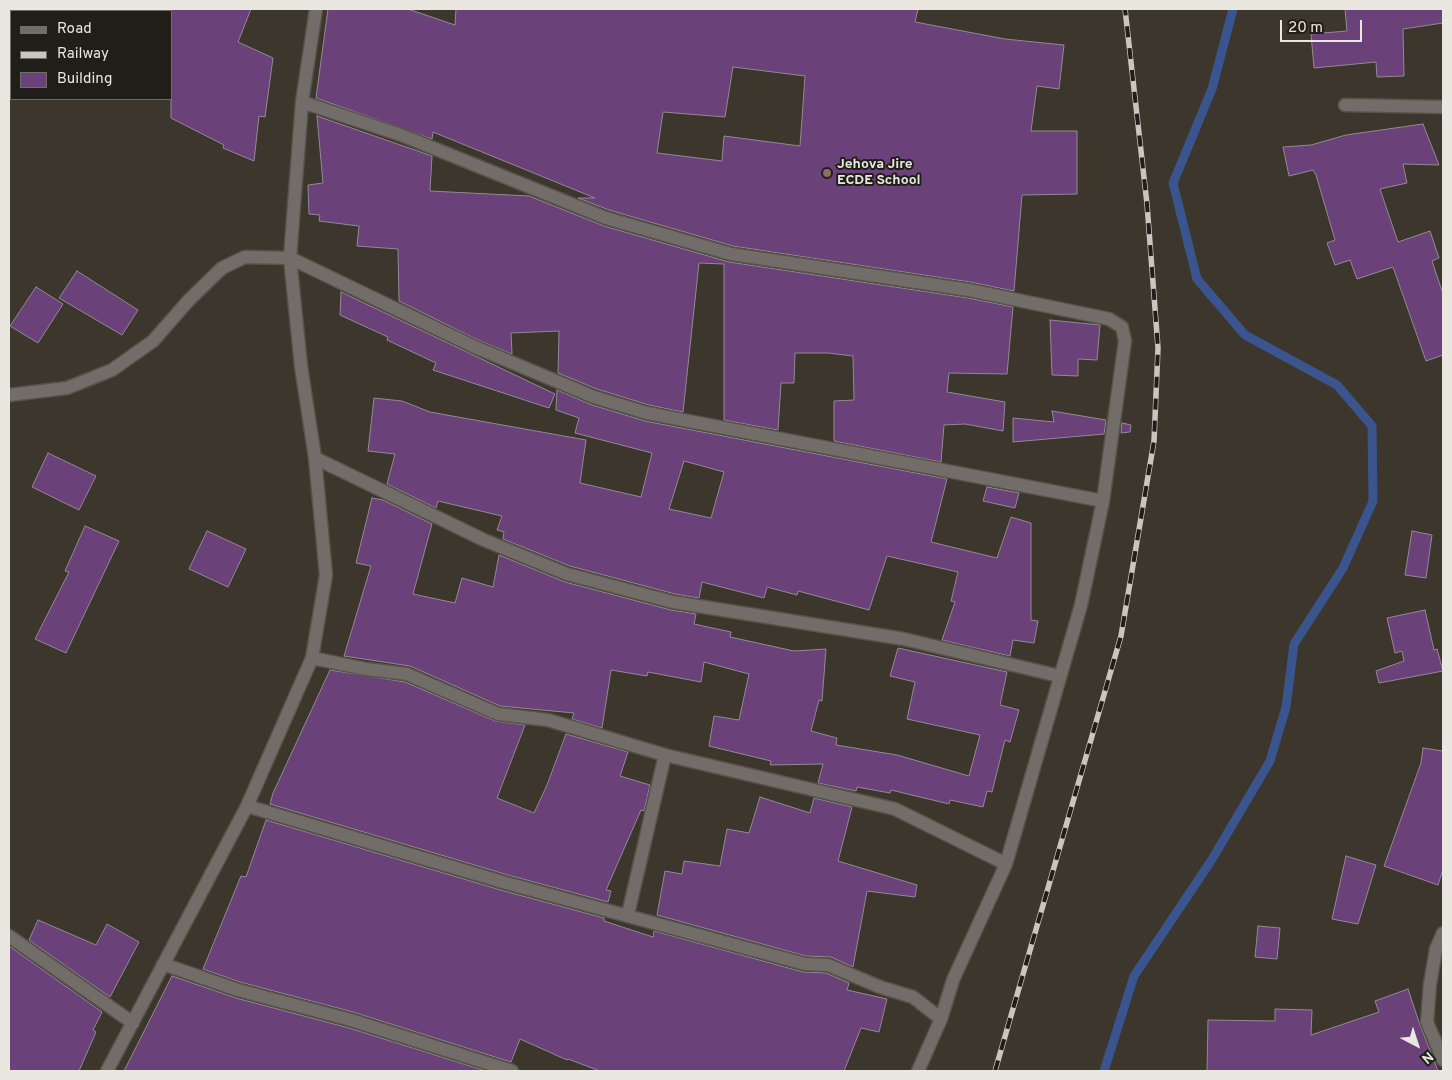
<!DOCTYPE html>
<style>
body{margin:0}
#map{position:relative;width:1452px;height:1080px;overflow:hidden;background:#3c362c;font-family:Overpass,sans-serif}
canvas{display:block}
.frame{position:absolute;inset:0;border:10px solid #eae6e0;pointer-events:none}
.legend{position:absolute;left:10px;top:10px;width:162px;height:90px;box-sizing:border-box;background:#201e19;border:1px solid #716e69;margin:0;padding:6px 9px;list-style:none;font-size:15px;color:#eae6e0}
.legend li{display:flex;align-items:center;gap:10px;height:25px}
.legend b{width:25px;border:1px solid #716e69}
.north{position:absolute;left:1392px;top:1020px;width:50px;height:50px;-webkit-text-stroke:4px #201e19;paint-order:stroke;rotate:140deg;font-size:14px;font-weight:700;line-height:20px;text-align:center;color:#eae6e0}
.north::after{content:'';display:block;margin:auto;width:18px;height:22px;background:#eae6e0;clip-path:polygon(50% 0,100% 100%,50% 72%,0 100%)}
.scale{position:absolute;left:1280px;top:20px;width:82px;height:22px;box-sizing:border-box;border:2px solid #eae6e0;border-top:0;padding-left:6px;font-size:15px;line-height:18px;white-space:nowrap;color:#eae6e0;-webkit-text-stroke:4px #201e19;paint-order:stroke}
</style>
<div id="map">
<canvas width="1452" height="1080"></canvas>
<div class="frame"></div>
<ul class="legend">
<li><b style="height:6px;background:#736d6a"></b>Road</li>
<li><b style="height:6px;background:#cac6bf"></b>Railway</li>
<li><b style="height:14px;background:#6a4178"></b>Building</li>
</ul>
<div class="north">N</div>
<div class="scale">20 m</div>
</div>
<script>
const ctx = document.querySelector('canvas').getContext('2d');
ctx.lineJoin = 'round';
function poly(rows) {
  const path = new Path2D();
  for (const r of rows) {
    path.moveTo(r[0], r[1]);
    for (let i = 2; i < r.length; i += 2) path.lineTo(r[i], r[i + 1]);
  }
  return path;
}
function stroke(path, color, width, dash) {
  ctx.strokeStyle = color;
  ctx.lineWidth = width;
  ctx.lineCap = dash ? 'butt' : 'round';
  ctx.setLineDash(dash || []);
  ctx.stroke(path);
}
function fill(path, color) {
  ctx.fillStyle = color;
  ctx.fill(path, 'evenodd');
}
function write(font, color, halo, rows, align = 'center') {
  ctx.font = font + ' Overpass,sans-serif';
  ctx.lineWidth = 4;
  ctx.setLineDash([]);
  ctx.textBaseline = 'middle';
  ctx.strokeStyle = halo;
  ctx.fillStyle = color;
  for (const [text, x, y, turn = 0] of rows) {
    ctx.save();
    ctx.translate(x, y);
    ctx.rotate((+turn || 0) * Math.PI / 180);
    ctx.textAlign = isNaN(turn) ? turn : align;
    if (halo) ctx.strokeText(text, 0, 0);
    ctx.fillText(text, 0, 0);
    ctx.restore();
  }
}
stroke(poly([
 [1104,1071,1134,976,1211,861,1270,761,1286,707,1294,644,1343,568,1373,501,1372,426,1337,385,1245,335,1197,279,1173,183,1212,89,1233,9]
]), '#3a558e', 9);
const building = poly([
 [171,9,251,9,238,42,273,58,265,117,259,116,254,161,223,148,224,145,171,118,171,9],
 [328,9,408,9,455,25,456,9,918,9,915,22,1005,39,1064,45,1059,89,1037,86,1031,131,1077,131,1077,194,1022,195,1014,291,970,282,733,246,609,210,578,198,595,198,433,132,432,139,316,98,328,9],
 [733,67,805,76,800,146,724,136,722,161,657,153,663,112,725,117,733,67],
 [1345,9,1443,9,1443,23,1403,29,1404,76,1377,77,1376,62,1314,68,1311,34,1347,31,1345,9],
 [317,116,432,156,430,191,529,196,604,226,729,262,968,298,1013,307,1007,374,949,373,947,392,1005,402,1003,431,965,424,944,425,941,462,834,441,834,401,854,400,853,356,828,353,795,353,794,383,781,383,778,430,724,420,724,264,699,263,683,412,649,405,597,389,558,373,559,331,511,333,512,354,478,340,399,301,398,249,357,246,359,226,319,221,320,215,309,214,308,185,323,183,317,116],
 [1423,124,1439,165,1403,164,1407,183,1380,189,1398,242,1430,231,1439,258,1432,261,1443,294,1443,355,1426,361,1393,267,1357,279,1350,260,1335,265,1327,243,1335,240,1316,175,1313,170,1289,176,1283,147,1311,145,1346,135,1423,124],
 [77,271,138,310,122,335,59,298,77,271],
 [36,287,63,304,38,343,10,326,36,287],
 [341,292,555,394,549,408,433,370,436,363,387,340,388,337,340,315,341,292],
 [1050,320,1100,325,1097,360,1078,359,1078,376,1052,375,1050,320],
 [557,390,592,405,645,421,947,479,931,542,997,558,1011,517,1031,523,1031,620,1038,621,1034,643,1013,640,1010,656,942,640,955,602,951,601,958,572,887,556,869,610,798,591,797,595,767,587,764,598,702,582,699,598,675,594,570,566,503,539,504,532,497,530,502,516,438,501,436,508,387,484,395,454,368,451,374,398,402,401,430,412,586,440,580,483,641,497,652,453,575,433,579,418,556,410,557,390],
 [684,461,724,472,711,518,669,509,684,461],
 [1052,411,1106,420,1104,434,1013,442,1013,418,1054,422,1052,411],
 [1122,423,1131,425,1130,432,1121,433,1122,423],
 [48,453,96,476,79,510,32,487,48,453],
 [987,487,1019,493,1015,508,983,501,987,487],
 [372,498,383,500,432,524,413,594,455,603,462,578,493,587,499,555,565,582,671,610,696,614,694,624,731,632,730,637,794,651,826,649,822,701,819,700,811,731,837,738,836,745,897,755,969,776,980,735,907,719,915,682,890,676,898,648,1007,672,1000,705,1019,710,1010,742,1005,740,992,792,987,791,983,807,950,800,949,804,891,790,890,793,857,787,856,791,818,783,823,764,770,765,771,761,709,746,714,716,739,720,749,674,704,662,701,682,648,672,647,676,611,670,602,728,572,719,574,713,500,706,410,666,344,656,371,566,356,563,372,498],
 [85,526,119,541,66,653,35,639,69,572,65,571,85,526],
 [207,531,246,549,228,587,189,569,207,531],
 [1412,531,1432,535,1426,578,1405,575,1412,531],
 [1425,610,1434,650,1437,649,1443,671,1379,683,1376,671,1404,661,1402,651,1395,653,1387,618,1425,610],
 [330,670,405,682,495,721,525,725,497,798,534,813,547,785,566,734,628,752,620,776,650,785,644,811,641,810,606,890,611,891,608,902,508,875,270,804,273,793,330,670],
 [1423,748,1443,751,1443,869,1438,885,1384,866,1421,763,1423,748],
 [760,797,810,813,814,798,852,807,838,861,917,885,915,897,867,891,853,967,831,957,806,956,657,915,665,871,682,874,684,861,720,866,727,829,749,833,760,797],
 [266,820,504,891,604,918,604,921,653,937,654,931,803,972,826,973,849,983,847,990,887,999,879,1032,861,1028,844,1071,600,1071,568,1059,567,1060,520,1039,511,1062,353,1012,240,982,203,969,241,876,246,877,266,820],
 [1346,856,1376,865,1358,924,1332,919,1346,856],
 [38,920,96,945,107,924,139,942,110,997,29,940,38,920],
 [1258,926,1280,928,1277,959,1255,957,1258,926],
 [9,946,102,1012,93,1030,96,1032,79,1071,9,1071,9,946],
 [172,976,236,998,349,1028,486,1071,124,1071,172,976],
 [1408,989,1420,1025,1438,1071,1207,1071,1208,1020,1275,1021,1275,1009,1312,1010,1311,1035,1379,1012,1375,1001,1408,989]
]);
fill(building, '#6a4178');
stroke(building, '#928a95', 1);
const minor = poly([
 [78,11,79,9],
 [302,102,401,135,606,218,731,254,969,290,1109,319,1122,327,1125,341,1103,501,1081,605,1006,864,953,980,941,1019,918,1071],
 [1345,105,1443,107],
 [9,395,67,388,112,370,153,341,189,300,222,268,245,257,290,258,475,347,594,397,647,413,1103,501],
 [315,458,484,540,567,574,673,602,904,639,1059,676],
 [312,658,366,669,407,674,498,714,548,720,665,755,895,809,1006,864],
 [247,806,506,883,805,964,828,965,880,987,913,997,941,1019],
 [628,914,665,755],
 [1443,933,1436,949,1430,984,1427,1022,1443,1060],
 [9,936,133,1023],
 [163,964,238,990,351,1020,512,1071],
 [107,1071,247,806,312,658,326,575,315,458,301,366,290,258,302,102,316,9]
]);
stroke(minor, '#585249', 15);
stroke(minor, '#736d6a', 12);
const rail = poly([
 [995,1071,1121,636,1154,441,1158,348,1147,204,1125,9]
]);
stroke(rail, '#cac6bf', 5.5);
stroke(rail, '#201e19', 4, [11]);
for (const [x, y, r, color] of [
 [827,173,5,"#8d6e63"]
]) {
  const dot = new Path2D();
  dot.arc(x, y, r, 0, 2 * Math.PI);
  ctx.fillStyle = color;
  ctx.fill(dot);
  stroke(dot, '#201e19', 2);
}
write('bold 14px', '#eae6e0', '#201e19', [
 ["Jehova Jire",837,165],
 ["ECDE School",837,181]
], 'left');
</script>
